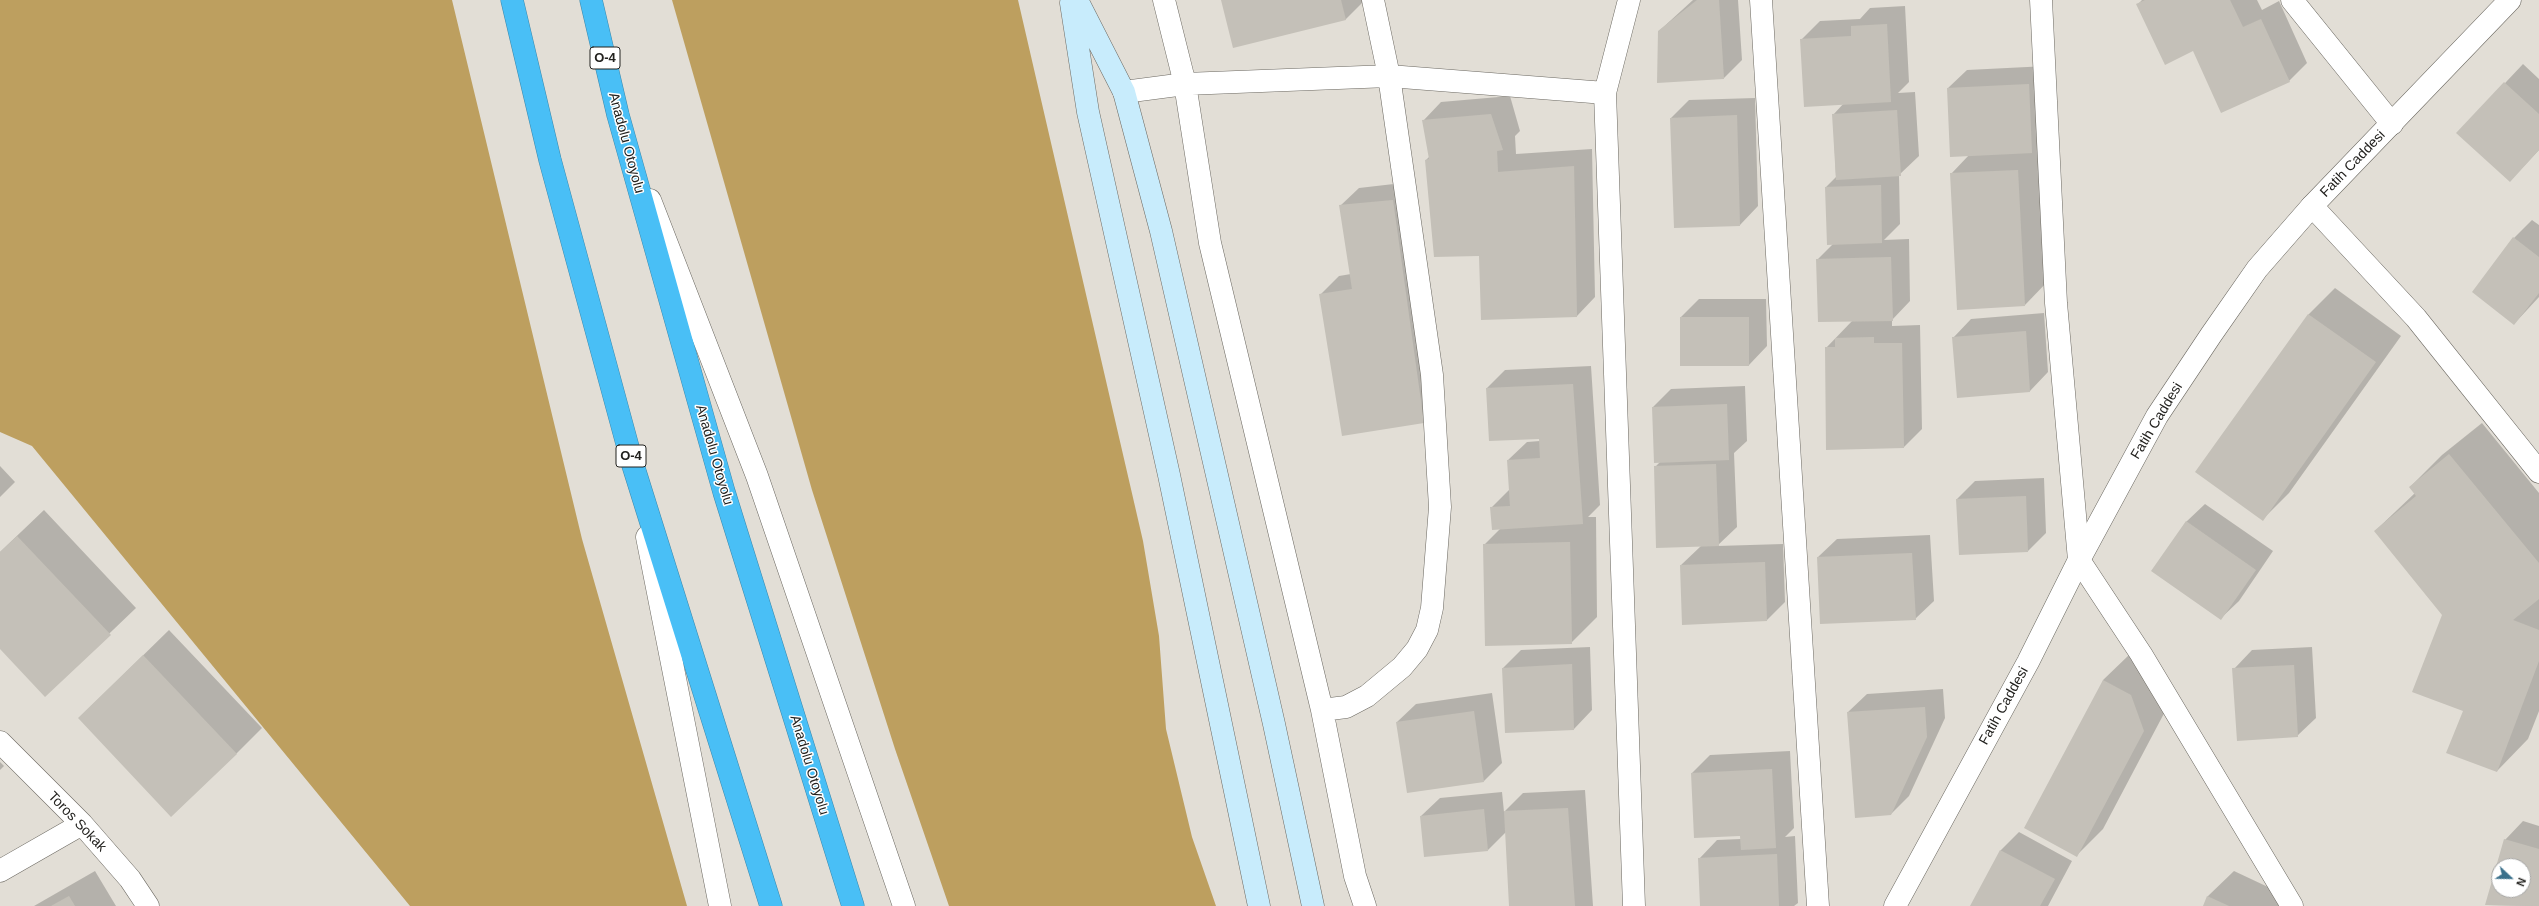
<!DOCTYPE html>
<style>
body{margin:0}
#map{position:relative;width:2539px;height:906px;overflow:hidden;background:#e2ded6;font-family:Helvetica,sans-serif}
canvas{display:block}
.north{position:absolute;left:2491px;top:858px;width:40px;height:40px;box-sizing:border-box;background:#fff;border:1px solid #a7a7a5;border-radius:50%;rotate:112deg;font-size:11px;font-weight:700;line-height:16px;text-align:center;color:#23221f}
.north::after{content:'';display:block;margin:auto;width:14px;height:18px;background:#3a708b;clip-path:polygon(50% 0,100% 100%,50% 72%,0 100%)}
</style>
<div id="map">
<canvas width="2539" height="906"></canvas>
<div class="north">N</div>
</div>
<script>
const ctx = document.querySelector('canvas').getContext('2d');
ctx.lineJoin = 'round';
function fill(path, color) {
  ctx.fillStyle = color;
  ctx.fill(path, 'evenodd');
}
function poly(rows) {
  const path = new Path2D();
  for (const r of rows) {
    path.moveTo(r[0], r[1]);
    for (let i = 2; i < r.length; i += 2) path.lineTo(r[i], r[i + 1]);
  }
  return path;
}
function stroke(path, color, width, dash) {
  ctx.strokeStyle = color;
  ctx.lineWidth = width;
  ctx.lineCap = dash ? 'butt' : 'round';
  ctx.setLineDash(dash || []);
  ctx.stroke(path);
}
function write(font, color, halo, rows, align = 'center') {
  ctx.font = font + ' Helvetica,sans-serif';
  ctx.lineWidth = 3;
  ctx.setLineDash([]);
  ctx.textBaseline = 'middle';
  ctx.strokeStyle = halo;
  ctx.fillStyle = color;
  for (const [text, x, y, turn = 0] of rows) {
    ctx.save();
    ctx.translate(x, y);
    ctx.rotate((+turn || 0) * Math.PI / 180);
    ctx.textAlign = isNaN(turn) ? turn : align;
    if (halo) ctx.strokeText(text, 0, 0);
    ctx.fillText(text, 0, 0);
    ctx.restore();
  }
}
fill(poly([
 [0,0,452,0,582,539,687,906,410,906,32,446,0,432],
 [672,0,1018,0,1143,541,1159,636,1166,729,1192,837,1216,906,949,906,895,749,812,490]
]), '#bd9f5f');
fill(poly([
 [1222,0,1365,0,1345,20],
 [1693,0,1738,0,1742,60,1724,78,1659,31],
 [2142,0,2257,0,2262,10,2279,1,2307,63,2289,81,2194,50,2137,5],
 [1905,6,1909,82,1898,93,1915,92,1919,156,1899,175,1900,224,1884,240,1909,239,1910,301,1892,320,1892,326,1920,325,1922,429,1904,447,1826,348,1853,320,1817,260,1833,244,1826,187,1836,177,1833,115,1844,103,1801,40,1820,21,1860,19,1870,8],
 [2523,64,2539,79,2539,150,2510,181,2458,133],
 [2047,66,2050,279,2025,305,1951,174,1969,155,1948,88,1967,70],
 [1510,96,1520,131,1515,136,1516,154,1592,149,1595,297,1577,316,1482,319,1480,255,1426,160,1430,156,1423,121,1441,102],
 [1755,98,1758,206,1740,225,1671,118,1689,100],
 [1411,182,1442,404,1423,422,1320,295,1339,276,1351,274,1340,206,1359,188],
 [2532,220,2539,225,2539,297,2514,324,2514,238],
 [2335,288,2401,336,2289,493,2263,519,2196,472,2309,314],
 [1699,299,1766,299,1767,346,1749,365,1681,317],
 [2044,313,2048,372,2030,391,1958,397,1953,338,1971,319],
 [1591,366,1600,505,1588,517,1596,517,1597,617,1571,643,1484,545,1501,528,1492,507,1510,489,1508,460,1527,442,1540,441,1540,438,1487,388,1505,370],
 [1745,386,1747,441,1734,453,1737,527,1717,546,1783,544,1785,602,1767,620,1681,565,1701,546,1655,467,1660,462,1653,407,1671,389],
 [2482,423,2539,493,2539,711,2528,739,2497,771,2464,710,2443,615,2375,531,2415,493,2410,487,2442,455],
 [0,466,15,482,0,497],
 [2044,478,2046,533,2028,551,1957,499,1975,481],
 [2205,504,2273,551,2239,601,2220,619,2186,522],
 [44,510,136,608,45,695,0,648,0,552],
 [1930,535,1934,601,1915,619,1818,557,1837,539],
 [169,630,262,728,236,754,79,718],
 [1590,647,1592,710,1574,729,1503,668,1521,650],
 [2312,647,2316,718,2297,736,2234,669,2252,650],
 [2129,655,2169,704,2103,829,2077,855,2103,680],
 [1943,689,1945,718,1909,796,1891,814,1848,712,1867,694],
 [1492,693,1502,763,1484,781,1397,722,1416,704],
 [1790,751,1794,828,1785,837,1795,836,1798,903,1794,906,1701,906,1699,859,1717,840,1741,839,1741,835,1692,773,1710,755],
 [0,762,4,766,0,770],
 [1585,790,1593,906,1510,906,1506,832,1488,850,1421,816,1440,798,1502,792,1504,812,1523,793],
 [2523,821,2539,826,2539,906,2487,905,2505,840],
 [2499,866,2523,866,2523,890,2499,890],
 [2019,832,2072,861,2048,906,1972,906,2001,850],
 [95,871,116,906,34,906],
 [2234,871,2285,895,2280,906,2204,906,2208,896]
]), '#0003');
fill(poly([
 [1221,0,1341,0,1346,20,1233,48],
 [1697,0,1719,0,1724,79,1657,83,1658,31],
 [2145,0,2230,0,2243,27,2261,19,2290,82,2221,113,2193,51,2165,65,2136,4],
 [1887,24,1891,102,1804,107,1800,39,1851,36,1851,26],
 [2504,82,2539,114,2539,150,2510,182,2456,133],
 [2029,84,2032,153,1950,157,1947,88],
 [1897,110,1901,176,1836,180,1832,114],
 [1491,114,1503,150,1497,151,1498,172,1574,166,1577,317,1481,320,1479,256,1434,257,1425,160,1429,159,1422,120],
 [1737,115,1740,226,1674,228,1670,118],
 [2018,170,2025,306,1957,310,1950,173],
 [1881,185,1882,243,1827,245,1825,187],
 [1393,200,1424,423,1342,436,1319,294,1352,289,1339,205],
 [2513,237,2539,257,2539,293,2514,325,2472,292],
 [1891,257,1893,321,1818,322,1816,259],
 [2308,314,2376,362,2263,521,2195,472],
 [1680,317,1749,317,1749,366,1680,366],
 [2026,331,2030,392,1957,398,1952,337],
 [1874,337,1874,343,1902,343,1904,448,1826,450,1825,347,1835,347,1835,338],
 [1573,384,1583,524,1492,530,1490,507,1510,506,1507,460,1540,458,1539,439,1489,441,1486,388],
 [1727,404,1729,460,1654,463,1652,407],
 [2449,454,2539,563,2539,599,2513,620,2539,630,2539,661,2497,772,2446,753,2463,711,2412,692,2442,615,2374,531,2416,496,2409,487],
 [1716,464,1719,546,1656,548,1654,466],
 [2026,496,2028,552,1959,555,1956,499],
 [2186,521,2256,570,2221,620,2151,571],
 [17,536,111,635,45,697,0,649,0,552],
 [1570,542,1572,644,1485,646,1483,544],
 [1912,553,1916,620,1820,624,1817,557],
 [1765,562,1767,621,1682,625,1680,565],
 [143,655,237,754,171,817,78,718],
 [1572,664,1574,730,1505,733,1502,668],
 [2294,665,2298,737,2237,741,2232,668],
 [2103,680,2131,695,2144,731,2077,857,2024,828],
 [1925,707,1927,737,1891,815,1855,818,1847,712],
 [1474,711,1484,782,1407,793,1396,722],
 [1772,769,1776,848,1741,850,1740,836,1694,838,1691,773],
 [1568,808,1575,906,1509,906,1504,811],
 [1484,809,1488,851,1424,857,1420,816],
 [2504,839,2539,849,2539,906,2485,905],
 [2499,866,2523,866,2523,890,2499,890],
 [2000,850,2055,879,2040,906,1970,906],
 [1777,854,1779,906,1700,906,1698,858],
 [69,896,75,906,51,906],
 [2207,896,2229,906,2203,906]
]), '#c4c0b8');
const service = poly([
 [650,200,757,476,904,906],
 [647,537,720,906]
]);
const minor = poly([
 [1164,0,1185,84,1210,243,1322,710,1355,876,1365,906],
 [1629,0,1605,93,1634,906],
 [1761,0,1818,906],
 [2041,0,2056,303,2079,560,2141,654,2292,906],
 [2292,0,2392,124],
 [1124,92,1185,84,1389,76,1605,93],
 [2312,206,2416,318,2539,472],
 [1322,710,1346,707,1367,696,1402,667,1417,649,1427,630,1432,608,1440,507,1432,375,1389,76,1373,0],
 [0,742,82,824,130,879,148,906],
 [0,871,82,824]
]);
const tertiary = poly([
 [1895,906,2028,662,2079,560,2157,416,2211,335,2257,269,2312,206,2510,0]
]);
const secondary = poly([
 [1077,0,1124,92,1161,231,1274,724,1313,906],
 [1071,3,1088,112,1169,475,1259,906]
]);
const motorway = poly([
 [512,0,550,160,632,462,771,906],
 [591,0,618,115,724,492,853,906]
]);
stroke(service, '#6b6861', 23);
stroke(minor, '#6b6861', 23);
stroke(tertiary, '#6b6861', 23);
stroke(secondary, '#6b6861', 23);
stroke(motorway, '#3c88ab', 23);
stroke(service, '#fff', 22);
stroke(minor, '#fff', 22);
stroke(tertiary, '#fff', 22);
stroke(secondary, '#c8ecfc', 22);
stroke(motorway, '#49bff6', 22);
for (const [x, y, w] of [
 [605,58,30],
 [631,456,30]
]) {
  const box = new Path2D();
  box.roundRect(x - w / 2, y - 11, w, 22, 3);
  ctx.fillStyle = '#fff';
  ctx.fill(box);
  stroke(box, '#23221f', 1);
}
write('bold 13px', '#23221f', null, [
 ["O-4",605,58],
 ["O-4",631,456]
]);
write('14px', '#23221f', '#fff', [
 ["Anadolu Otoyolu",626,143,75],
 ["Fatih Caddesi",2353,164,-46],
 ["Fatih Caddesi",2157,421,-59],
 ["Anadolu Otoyolu",714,455,74],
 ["Fatih Caddesi",2004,706,-61],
 ["Anadolu Otoyolu",809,765,73],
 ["Toros Sokak",77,822,46]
]);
</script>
